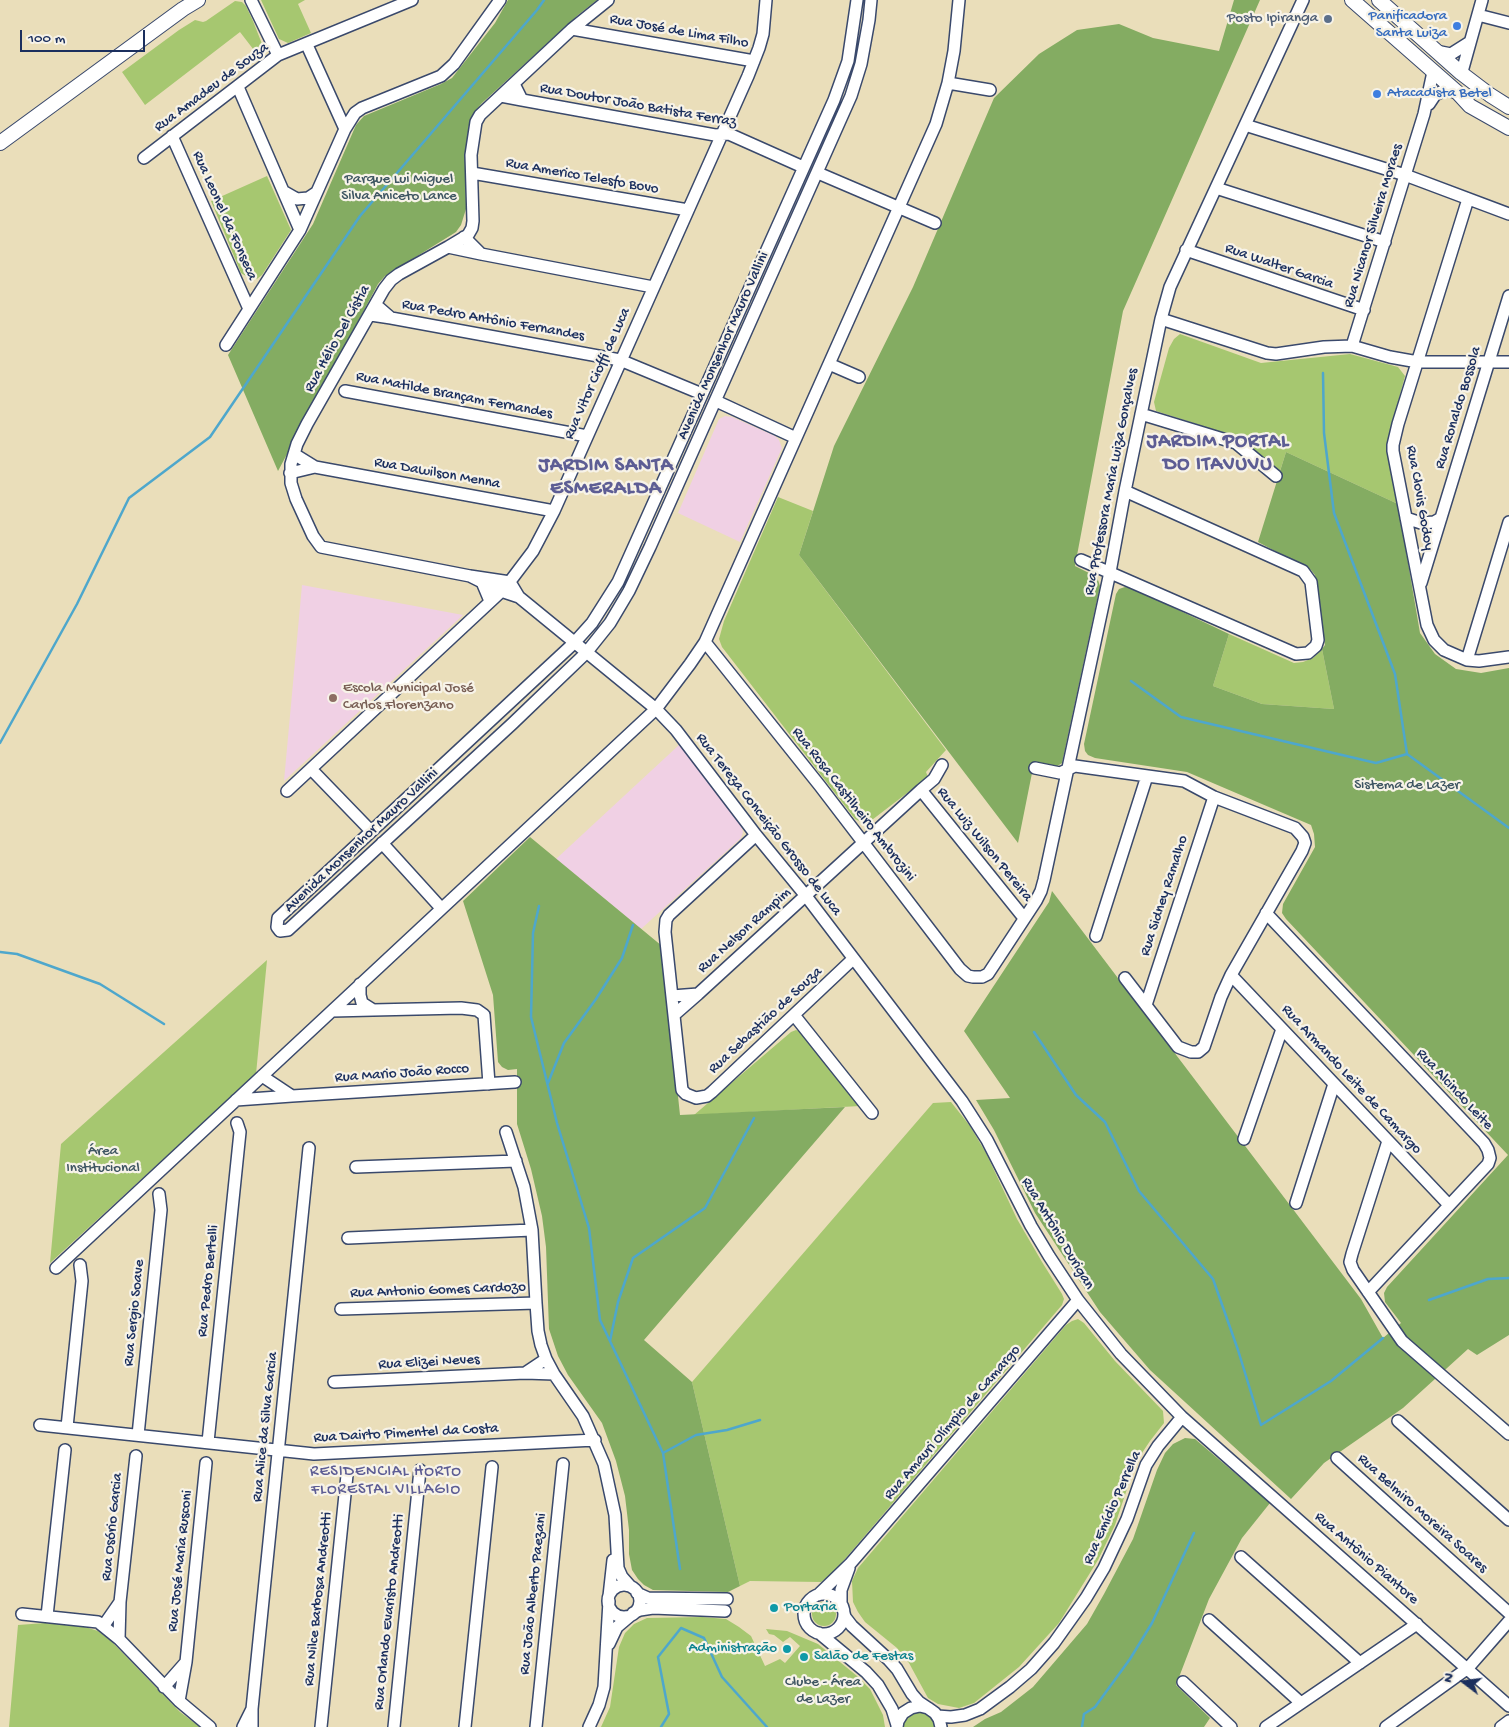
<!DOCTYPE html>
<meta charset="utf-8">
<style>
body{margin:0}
#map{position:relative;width:1509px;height:1727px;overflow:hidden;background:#eadeba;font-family:"Gochi Hand",sans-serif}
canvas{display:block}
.north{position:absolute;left:1439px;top:1657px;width:50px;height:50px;-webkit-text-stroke:4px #f7f3e8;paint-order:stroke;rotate:285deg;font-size:14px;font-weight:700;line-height:20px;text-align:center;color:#1b2f5e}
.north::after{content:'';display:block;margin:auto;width:18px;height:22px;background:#1b2f5e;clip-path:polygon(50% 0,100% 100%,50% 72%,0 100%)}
.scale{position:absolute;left:20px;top:30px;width:125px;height:22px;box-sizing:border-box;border:2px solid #1b2f5e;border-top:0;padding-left:6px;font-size:15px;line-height:18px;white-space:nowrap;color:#1b2f5e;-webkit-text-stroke:4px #f7f3e8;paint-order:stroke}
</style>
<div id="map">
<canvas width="1509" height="1727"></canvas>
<div class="north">N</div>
<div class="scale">100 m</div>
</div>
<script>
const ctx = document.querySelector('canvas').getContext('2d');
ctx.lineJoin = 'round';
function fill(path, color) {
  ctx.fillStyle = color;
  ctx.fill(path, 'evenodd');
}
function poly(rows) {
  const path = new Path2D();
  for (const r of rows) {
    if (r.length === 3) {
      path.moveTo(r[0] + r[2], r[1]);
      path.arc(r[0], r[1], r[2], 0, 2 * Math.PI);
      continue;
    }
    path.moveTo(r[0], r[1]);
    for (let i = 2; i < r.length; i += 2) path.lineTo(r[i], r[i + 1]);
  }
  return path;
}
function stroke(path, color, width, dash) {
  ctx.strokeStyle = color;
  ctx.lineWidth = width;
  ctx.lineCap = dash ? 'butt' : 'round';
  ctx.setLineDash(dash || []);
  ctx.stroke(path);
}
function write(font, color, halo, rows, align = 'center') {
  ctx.font = font + ' "Gochi Hand",sans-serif';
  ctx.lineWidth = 4.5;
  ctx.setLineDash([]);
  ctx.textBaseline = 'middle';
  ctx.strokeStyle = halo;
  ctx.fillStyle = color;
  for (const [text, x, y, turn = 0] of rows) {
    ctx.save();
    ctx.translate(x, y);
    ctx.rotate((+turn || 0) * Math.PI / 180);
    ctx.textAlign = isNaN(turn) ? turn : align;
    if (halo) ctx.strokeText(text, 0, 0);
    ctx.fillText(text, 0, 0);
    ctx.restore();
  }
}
fill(poly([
 [725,416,732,417,775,436,779,440,782,448,740,542,678,513,719,419],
 [302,585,463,615,284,781],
 [679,745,740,823,743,832,741,838,641,929,556,859]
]), '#f0d0e4');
fill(poly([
 [261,0,305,0,298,4,311,33,288,43,279,39],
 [235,1,242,2,246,6,253,21,264,49,263,54,260,58,240,32,145,105,122,72,179,30,195,20,203,22,206,21],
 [267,176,291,230,262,275,257,279,252,280,241,273,211,201],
 [1180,334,1261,363,1350,354,1398,367,1405,376,1391,428,1387,452,1398,504,1286,452,1280,471,1237,437,1156,411,1154,402,1169,348,1174,339],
 [778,497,813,511,799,555,946,750,926,772,928,777,868,823,863,823,855,819,722,647,719,639,724,621],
 [1229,634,1294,663,1303,662,1313,658,1322,649,1334,709,1262,704,1213,686],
 [267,960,256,1074,50,1263,61,1144],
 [796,1030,801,1032,860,1106,694,1115,791,1032],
 [951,1102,970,1126,986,1153,1017,1219,1042,1262,1062,1294,1064,1299,1062,1305,833,1573,821,1582,750,1581,740,1586,692,1382,933,1103],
 [1078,1319,1084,1323,1115,1361,1163,1411,1164,1423,1150,1441,1136,1462,1115,1525,1098,1560,1059,1623,1019,1667,974,1703,959,1708,938,1704,928,1698,909,1663,897,1648,865,1622,858,1612,853,1602,852,1581,858,1568,1066,1325,1072,1321],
 [824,1614,12],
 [702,1617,726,1619,739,1627,751,1636,765,1666,780,1659,785,1663,800,1646,790,1637,783,1642,774,1635,769,1634,766,1629,787,1631,818,1644,857,1676,870,1689,883,1715,885,1727,601,1727,610,1707,619,1647,625,1633,634,1624,647,1618],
 [45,1623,85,1627,98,1631,111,1641,180,1712,200,1727,9,1727,18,1625],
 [918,1711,928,1714,932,1717,936,1727,902,1727,906,1718,914,1712]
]), '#a6c770');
fill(poly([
 [508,0,597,0,578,15,482,103,475,111,469,125,465,155,466,209,461,225,456,232,385,276,378,284,278,471,228,355,313,224,356,125,364,116,441,84,452,78,495,23],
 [1234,0,1260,0,1123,311,1075,566,1097,577,1100,586,1062,763,1056,767,1034,763,1018,843,799,555,834,446,913,287,994,98,1039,54,1077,30,1119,24,1153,38,1219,51],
 [1286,452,1398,504,1420,633,1435,654,1456,669,1481,673,1509,668,1509,1335,1477,1355,1468,1349,1403,1408,1324,1463,1291,1499,1150,1370,1100,1312,1035,1213,994,1130,976,1100,1010,1098,964,1031,1049,902,1052,891,1361,1299,1383,1338,1401,1323,1385,1302,1384,1293,1387,1287,1508,1155,1286,919,1282,913,1283,904,1315,847,1314,834,1311,825,1187,772,1095,758,1088,755,1085,751,1084,744,1116,594,1119,589,1125,587,1132,588,1229,634,1213,686,1262,704,1334,709,1322,649,1325,645,1315,575,1311,570,1258,542],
 [530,837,662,946,680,1115,845,1107,644,1340,692,1382,740,1586,728,1592,653,1590,644,1585,638,1579,632,1570,629,1554,629,1530,625,1496,616,1461,602,1423,568,1375,558,1356,549,1329,546,1247,542,1216,531,1169,517,1124,517,1069,508,1070,502,1067,498,1062,493,995,463,901],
 [1185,1438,1195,1439,1270,1503,1242,1538,1209,1599,1176,1685,1210,1718,1204,1727,973,1727,985,1719,1001,1712,1033,1687,1087,1624,1104,1594,1133,1539,1157,1470,1165,1453,1173,1444]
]), '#84ac62');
stroke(poly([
 [1323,373,1324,433,1334,513,1395,674,1407,754],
 [1131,681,1181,717,1376,763,1407,754,1509,828],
 [0,743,77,604,129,498,210,437,360,216,537,10,544,0],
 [539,906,533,933,531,1017,557,1123,589,1228,600,1320,663,1453,680,1569],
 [0,952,17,954,100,984,164,1024],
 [1034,1032,1076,1095,1105,1122,1139,1191,1213,1279,1238,1350,1261,1425,1331,1381,1383,1338],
 [548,1083,564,1043,596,999,622,958,633,925],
 [1429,1300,1488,1279,1509,1278],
 [610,1341,618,1302,633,1258,705,1208,754,1118],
 [663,1453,696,1435,727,1430,760,1420],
 [661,1727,669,1714,658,1657,681,1628,704,1638,722,1677,767,1727],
 [1082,1727,1084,1714,1095,1707,1130,1659,1152,1623,1194,1533]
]), '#4ea7cc', 2.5);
const minor = poly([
 [251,0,278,55],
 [857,0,848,61,834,100,618,582,592,623,574,643,278,918,277,927,280,931,288,930,512,724,586,653,610,623,629,591,650,547,851,96,861,64,869,20,871,0],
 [1478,15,1509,23],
 [572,29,754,61],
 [307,45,345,129],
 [1436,51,1451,54,1470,42],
 [1461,73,1463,68,1482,0],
 [948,83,990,90],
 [238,87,300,230],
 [501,96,522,100,514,84],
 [522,100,715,135,729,134,803,167],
 [1429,104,1435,95,1443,91,1451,91,1458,93],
 [1245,125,1405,175,1509,214],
 [172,136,249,309],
 [144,158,278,55,412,0],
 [472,173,688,210],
 [818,173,935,223],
 [1216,188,1385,242],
 [283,191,297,199,308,198,317,192],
 [1468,199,1398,424,1393,445,1393,451,1427,625,1434,640,1444,650,1467,660,1479,661,1509,657],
 [448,247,481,254,464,237],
 [1186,250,1364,310],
 [481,254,653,287],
 [371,315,391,318,376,305],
 [391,318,620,360,702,394],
 [1161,319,1267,353,1276,354,1324,347,1352,346,1390,357,1418,362,1509,362],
 [226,345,300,230,345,129,355,113,362,108,441,76,454,64,500,0],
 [1352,346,1424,114,1433,72],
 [829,364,859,377],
 [345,391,587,436],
 [716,401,796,438],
 [1141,414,1236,443,1276,476],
 [315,467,554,511],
 [290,473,315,467,294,454],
 [1406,518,1421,523,1434,522,1441,518],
 [1081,560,1296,654,1308,653,1316,646,1318,640,1311,582,1303,571,1125,491],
 [470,576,321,547,313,536,296,499,291,483,291,464,297,444,307,424,384,289,391,280,399,274,448,247,468,235,472,228,473,221,471,155,476,122,480,115,572,29,608,0],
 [482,582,501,591,519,597,510,582,470,576,482,582,490,601],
 [1421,583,1509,296],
 [519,597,656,709,676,730,756,835,806,896,962,1101,987,1140,1031,1226,1049,1256,1078,1300,1121,1354,1182,1417,1509,1706],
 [705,642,820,786,960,969,968,976,973,977,982,977,988,974,1036,901,1041,891,1044,880,1110,572,1125,491,1161,319,1170,287,1303,0],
 [1467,660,1509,522],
 [1035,768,1060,773,1075,766,1184,781,1214,797,1295,828,1303,837,1305,843,1302,851,1231,975,1221,997,1204,1047,1198,1052,1191,1052,1178,1047,1125,978],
 [311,769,371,831],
 [921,790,1024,918],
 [287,791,505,588,533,551,554,511,748,76,759,48,763,34,766,0],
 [756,835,669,915,666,920,665,932,682,1090,686,1094,696,1098,707,1096,712,1092,853,959],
 [382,843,441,908],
 [1266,913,1484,1143,1488,1150,1490,1158,1488,1164,1368,1292],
 [1096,936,1147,776],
 [1231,975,1449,1205],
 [698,994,921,790,934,779,942,765],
 [672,996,698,994,674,1015],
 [1146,1005,1214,797],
 [373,1010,461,1008,477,1010,484,1015,489,1084],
 [332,1011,373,1010,362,1003,360,995,360,984],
 [794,1015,872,1113],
 [292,1096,515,1082],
 [236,1100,292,1096,262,1076],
 [506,1132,524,1187,532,1230,536,1303,538,1331,541,1345,546,1359,554,1374,583,1416,604,1464,615,1515,618,1568,622,1577,630,1586],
 [1244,1139,1282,1029],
 [1388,1141,1352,1254,1350,1262,1353,1270,1402,1341,1509,1434],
 [356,1167,516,1161],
 [1296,1203,1334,1084],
 [348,1238,532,1230],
 [56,1268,656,709,690,664,705,642,936,124,948,83,954,51,959,0],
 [341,1309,536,1303],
 [546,1359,525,1373,554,1374],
 [334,1382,525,1373],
 [1398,1421,1509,1520],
 [40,1425,314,1454,595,1440],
 [67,1427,82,1281,80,1265],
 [138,1435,161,1210,159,1194],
 [208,1442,240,1132,237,1123],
 [1337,1458,1509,1613],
 [1241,1557,1360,1663],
 [624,1601,16],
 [637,1593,648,1598,727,1599],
 [824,1614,20],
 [818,1595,850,1564,1078,1300],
 [609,1596,613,1560],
 [120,1602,136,1456],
 [841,1605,841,1590,849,1568],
 [843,1609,845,1617,852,1626,889,1660,897,1669,912,1694,919,1702,928,1708],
 [633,1613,640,1610,653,1608,725,1611],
 [22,1614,98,1622,119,1639,179,1701,210,1727],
 [47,1616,65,1450],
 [1209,1620,1301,1703],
 [104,1625,120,1602,119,1639],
 [819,1633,866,1672,878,1685,892,1709,897,1725],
 [609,1644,617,1627,630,1616],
 [186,1662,206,1463],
 [1183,1682,1231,1727],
 [164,1687,186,1662,179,1701],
 [252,1709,309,1148],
 [937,1716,951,1717,965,1715,980,1709,1010,1687,1031,1669,1054,1643,1086,1598,1104,1568,1127,1519,1146,1465,1158,1446,1182,1417],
 [243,1727,252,1709,252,1727],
 [321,1727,347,1475],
 [394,1727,420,1470],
 [465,1727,492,1467],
 [536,1727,563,1464],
 [589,1727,599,1705,604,1687,609,1601],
 [897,1727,898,1721,903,1713,911,1708,920,1706,928,1708,935,1713,939,1719,941,1727],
 [1266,1727,1417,1624],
 [1386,1727,1468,1668,1509,1621],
 [1501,1727,1509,1721]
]);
const major = poly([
 [1352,0,1458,93,1470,106,1509,128],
 [1379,0,1461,73,1490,95,1509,107],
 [0,143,183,9,198,0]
]);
stroke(minor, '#3a496c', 14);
stroke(major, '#3a496c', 16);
stroke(minor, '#fff', 11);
stroke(major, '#fff', 14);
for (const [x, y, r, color] of [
 [1328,19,5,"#5c6f8a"],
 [1457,26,5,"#3f7fe0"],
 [1377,94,5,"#3f7fe0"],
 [333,698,5,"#8d6e63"],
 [774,1608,5,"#0f9aa8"],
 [787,1649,5,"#0f9aa8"],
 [804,1657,5,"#0f9aa8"]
]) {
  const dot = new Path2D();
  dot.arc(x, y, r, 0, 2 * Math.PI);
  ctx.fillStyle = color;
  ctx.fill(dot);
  stroke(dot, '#f7f3e8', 2);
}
write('15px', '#366cbe', '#f7f3e8', [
 ["Panificadora",1447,17],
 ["Santa Luiza",1447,34],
 ["Atacadista Betel",1387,94,"left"]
], 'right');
write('15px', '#4e5e75', '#f7f3e8', [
 ["Posto Ipiranga",1318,19]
], 'right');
write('15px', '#1b2f5e', '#f7f3e8', [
 ["Rua José de Lima Filho",679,32,10],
 ["Rua Amadeu de Souza",212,88,-37],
 ["Rua Doutor João Batista Ferraz",638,106,10],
 ["Rua Americo Telesfo Bovo",582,177,10],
 ["Rua Leonel da Fonseca",224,216,66],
 ["Rua Nicanor Silveira Moraes",1374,226,-73],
 ["Rua Walter Garcia",1279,267,19],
 ["Rua Pedro Antônio Fernandes",493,321,10],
 ["Rua Hélio Del Cístia",338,339,-61],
 ["Avenida Monsenhor Mauro Vallini",724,346,-66],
 ["Rua Vitor Cioffi de Luca",598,374,-66],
 ["Rua Matilde Brançam Fernandes",454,396,11],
 ["Rua Ronaldo Bossola",1459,408,-73],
 ["Rua Dawilson Menna",437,474,10],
 ["Rua Professora Maria Luiza Gonçalves",1112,482,-79],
 ["Rua Clovis Godoy",1419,498,80],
 ["Rua Rosa Castilheiro Ambrozini",853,805,52],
 ["Rua Tereza Conceição Grosso de Luca",768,825,52],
 ["Avenida Monsenhor Mauro Vallini",362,841,-43],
 ["Rua Luiz Wilson Pereira",984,845,51],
 ["Rua Sidney Ramalho",1165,896,-72],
 ["Rua Nelson Rampim",745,931,-42],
 ["Rua Sebastião de Souza",766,1021,-43],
 ["Rua Mario João Rocco",402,1074,-4],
 ["Rua Armando Leite de Camargo",1351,1080,47],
 ["Rua Alcindo Leite",1454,1090,47],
 ["Rua Antônio Durigan",1057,1234,59],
 ["Rua Pedro Bertelli",209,1281,-84],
 ["Rua Antonio Gomes Cardozo",438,1291,-2],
 ["Rua Sergio Soave",135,1313,-84],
 ["Rua Elizei Neves",429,1363,-3],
 ["Rua Amauri Olímpio de Camargo",953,1423,-49],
 ["Rua Alice da Silva Garcia",266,1427,-84],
 ["Rua Dairto Pimentel da Costa",406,1434,-3],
 ["Rua Emídio Perrella",1113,1508,-66],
 ["Rua Belmiro Moreira Soares",1422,1514,42],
 ["Rua Osório Garcia",113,1527,-84],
 ["Rua Antônio Piantore",1366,1559,41],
 ["Rua José Maria Rusconi",181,1561,-84],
 ["Rua João Alberto Paezani",534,1594,-84],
 ["Rua Nilce Barbosa Andreotti",319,1599,-84],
 ["Rua Orlando Evaristo Andreotti",390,1612,-84]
]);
write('15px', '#3e5562', '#f7f3e8', [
 ["Parque Lui Miguel",399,180],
 ["Silva Aniceto Lance",399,197],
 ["Sistema de Lazer",1407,786],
 ["Área",103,1152],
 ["Institucional",103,1169],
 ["Clube - Área",823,1683],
 ["de Lazer",823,1700]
]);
write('15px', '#785e54', '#f7f3e8', [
 ["Escola Municipal José",343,689],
 ["Carlos Florenzano",343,706]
], 'left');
write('15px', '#0d838f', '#f7f3e8', [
 ["Portaria",784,1608],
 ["Administração",777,1649,"right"],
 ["Salão de Festas",814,1657]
], 'left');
ctx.letterSpacing = '1px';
write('16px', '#5d5d94', '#f7f3e8', [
 ["RESIDENCIAL HORTO",386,1473],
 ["FLORESTAL VILLAGIO",386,1491]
]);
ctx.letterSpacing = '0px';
ctx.letterSpacing = '1px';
write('bold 20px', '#5d5d94', '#f7f3e8', [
 ["JARDIM PORTAL",1218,443],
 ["DO ITAVUVU",1218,466],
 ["JARDIM SANTA",606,467],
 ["ESMERALDA",606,490]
]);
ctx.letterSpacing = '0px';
</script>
